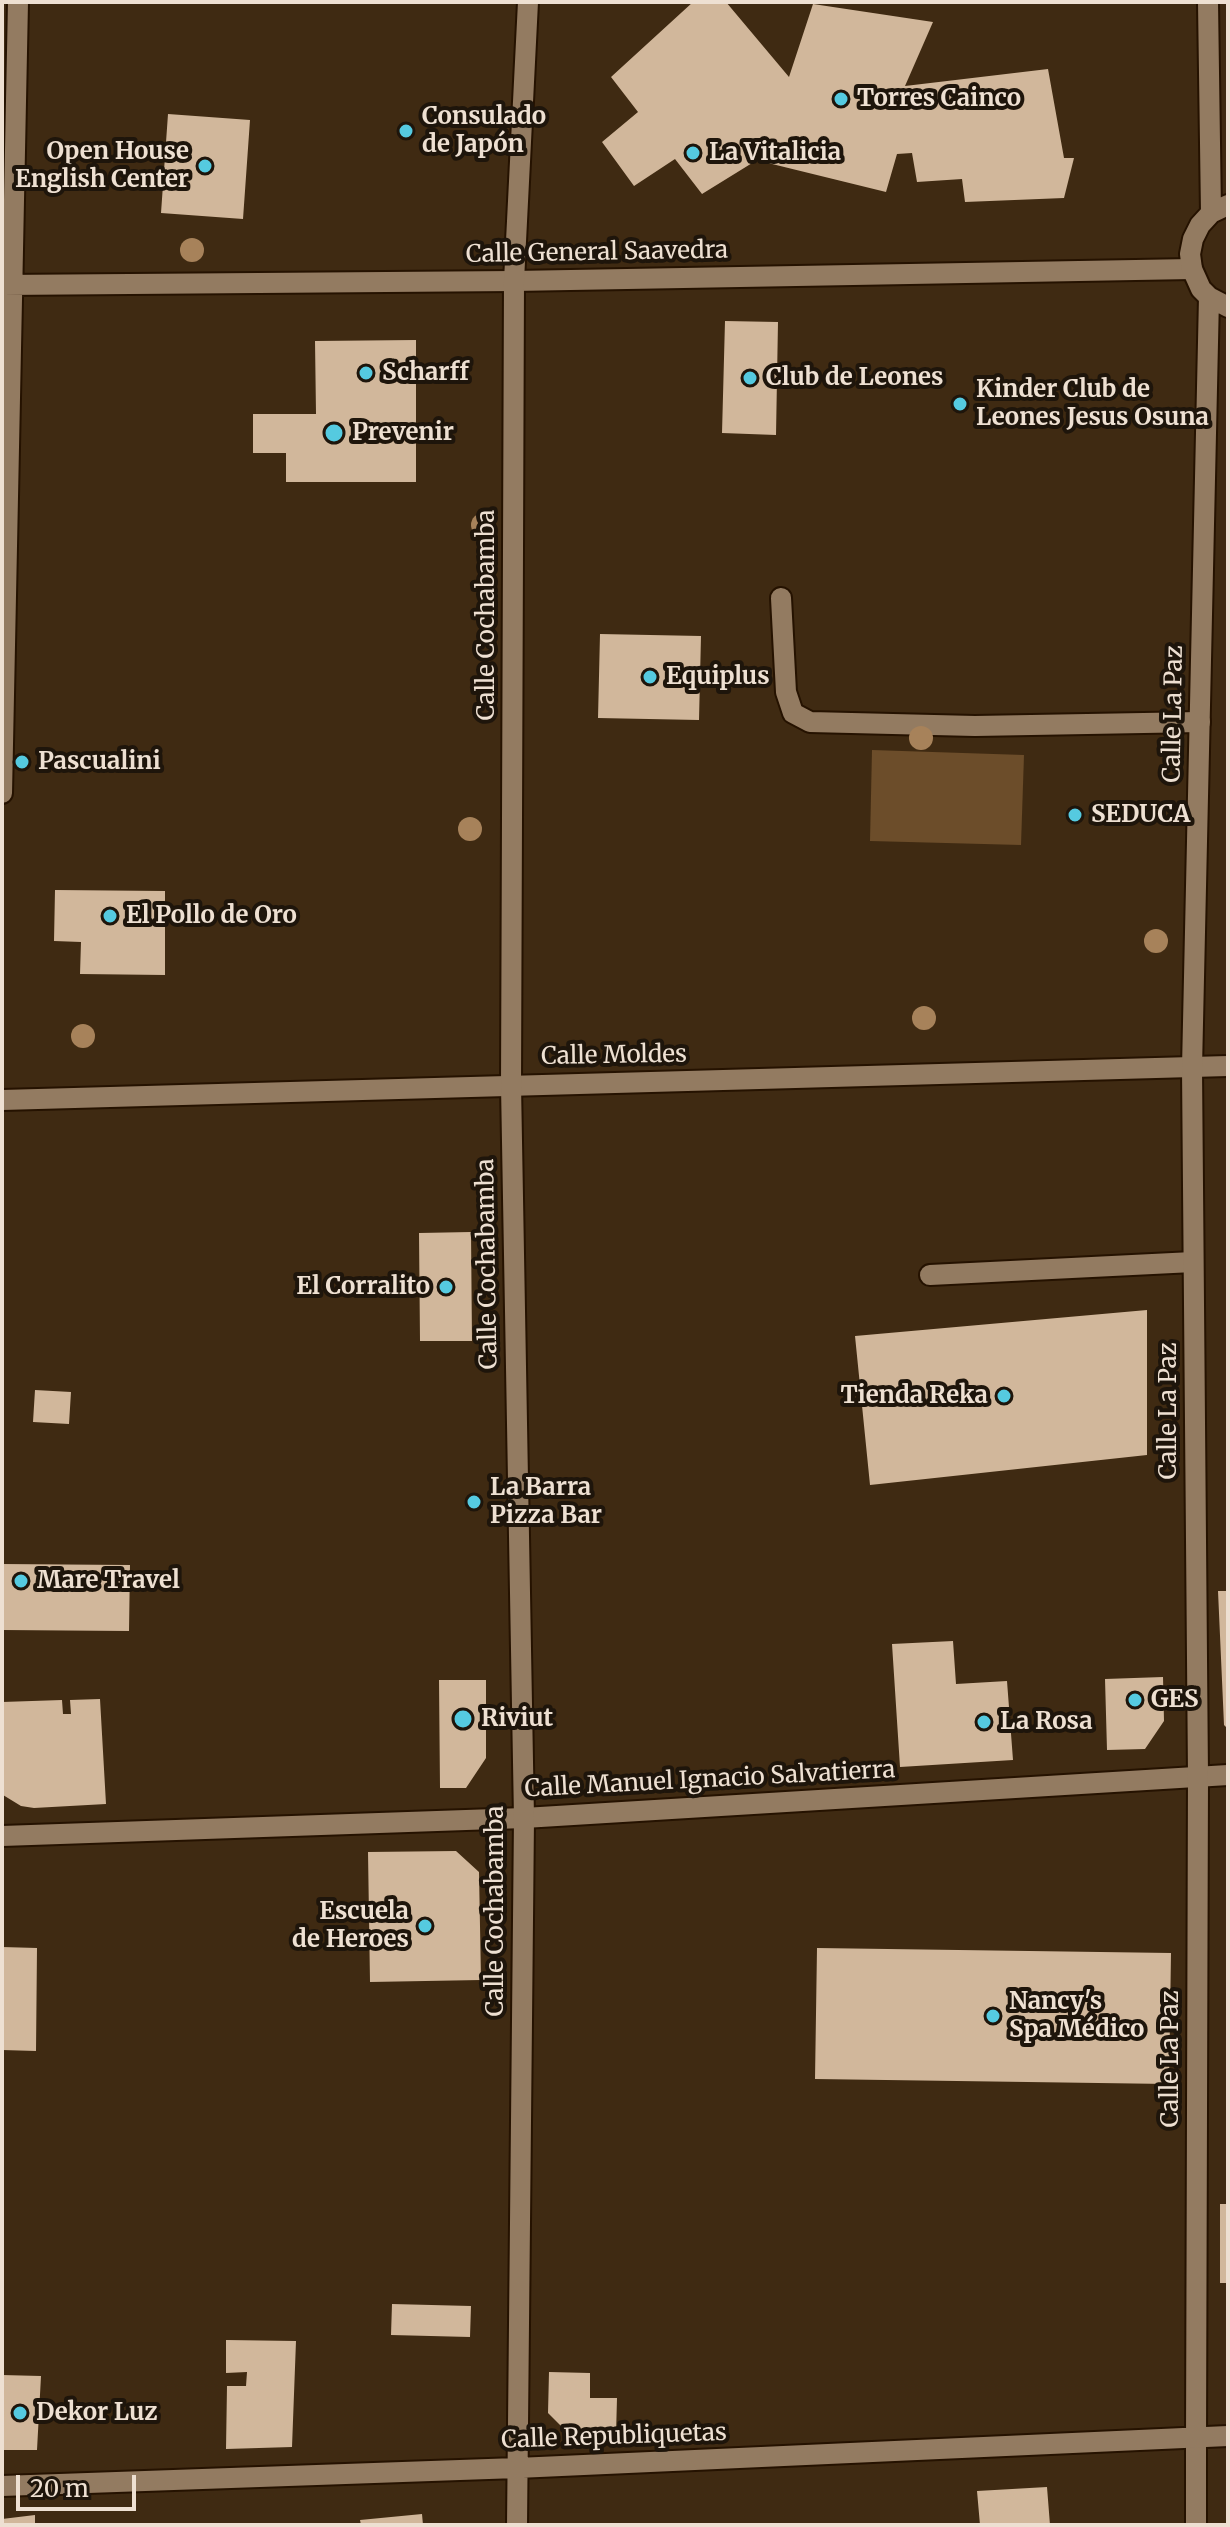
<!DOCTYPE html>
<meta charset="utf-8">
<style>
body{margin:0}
#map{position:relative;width:1230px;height:2527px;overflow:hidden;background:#3f2a12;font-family:Merriweather,serif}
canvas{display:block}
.frame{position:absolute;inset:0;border:4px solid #eee0d2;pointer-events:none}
.scale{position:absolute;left:16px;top:2475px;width:120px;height:36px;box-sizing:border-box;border:4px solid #eee0d2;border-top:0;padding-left:10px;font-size:24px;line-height:28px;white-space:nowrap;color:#eee0d2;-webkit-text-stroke:6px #1e150b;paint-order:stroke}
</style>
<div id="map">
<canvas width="1230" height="2527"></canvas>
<div class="frame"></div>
<div class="scale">20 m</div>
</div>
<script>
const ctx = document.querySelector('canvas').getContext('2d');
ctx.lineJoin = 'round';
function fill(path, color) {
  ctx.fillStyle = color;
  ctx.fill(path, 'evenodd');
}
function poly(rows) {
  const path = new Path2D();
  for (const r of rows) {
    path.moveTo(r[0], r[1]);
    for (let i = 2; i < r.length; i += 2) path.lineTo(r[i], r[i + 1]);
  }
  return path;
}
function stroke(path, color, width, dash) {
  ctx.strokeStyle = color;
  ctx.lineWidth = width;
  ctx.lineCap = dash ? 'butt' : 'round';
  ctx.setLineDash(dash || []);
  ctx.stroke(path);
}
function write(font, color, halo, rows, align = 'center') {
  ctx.font = font + ' Merriweather,serif';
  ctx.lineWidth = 8;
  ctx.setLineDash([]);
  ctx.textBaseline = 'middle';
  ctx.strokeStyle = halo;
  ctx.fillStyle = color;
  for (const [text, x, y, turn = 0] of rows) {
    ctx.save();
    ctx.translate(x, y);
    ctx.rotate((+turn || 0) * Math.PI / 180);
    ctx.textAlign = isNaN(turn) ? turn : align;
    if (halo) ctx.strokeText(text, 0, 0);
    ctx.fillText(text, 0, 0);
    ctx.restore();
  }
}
fill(poly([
 [872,750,1024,755,1021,845,870,841]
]), '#6c4d2a');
fill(poly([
 [693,2,726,2,789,77,813,4,933,22,905,86,1048,69,1064,158,1074,158,1064,198,965,202,962,179,917,182,912,153,897,154,886,192,768,163,770,152,702,194,675,159,634,186,602,142,638,112,611,77],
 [168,114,250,120,243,219,161,213],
 [725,321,778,322,776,435,722,433],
 [416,340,416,482,286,482,286,453,253,453,253,414,316,414,315,341],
 [600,634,701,636,699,720,598,718],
 [55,890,165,891,165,975,80,974,81,942,54,941],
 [471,1232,472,1341,420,1341,419,1233],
 [1147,1310,1147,1455,870,1485,855,1336],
 [35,1390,71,1392,69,1424,33,1422],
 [2,1564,130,1565,129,1631,2,1630],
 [1218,1591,1228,1591,1228,1729,1224,1725],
 [953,1641,956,1684,1007,1681,1013,1760,900,1767,892,1644],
 [1163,1677,1164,1721,1145,1749,1107,1750,1105,1679],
 [439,1680,486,1680,486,1758,466,1788,440,1788],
 [100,1699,106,1804,34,1808,21,1806,3,1795,2,1702,62,1700,63,1714,71,1714,70,1700],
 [456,1851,479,1872,481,1980,370,1982,368,1852],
 [2,1947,37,1948,36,2051,2,2050],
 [817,1948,1171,1953,1169,2084,815,2079],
 [1220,2204,1228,2204,1228,2283,1220,2283],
 [392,2304,471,2306,470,2337,391,2335],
 [226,2340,296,2341,292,2447,226,2449,227,2386,246,2386,247,2372,226,2373],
 [549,2372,590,2373,590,2398,617,2398,616,2435,568,2433,548,2413],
 [2,2375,41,2376,37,2450,2,2450],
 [1047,2487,1050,2525,980,2525,977,2491],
 [422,2514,423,2525,361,2525,360,2520],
 [35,2515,35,2525,2,2525,2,2519]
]), '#d1b79b');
const service = poly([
 [781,598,786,692,793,713,810,722,975,726,1200,722],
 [930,1275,1193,1262]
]);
const minor = poly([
 [2,285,514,281,1192,269],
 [2,793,18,2],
 [2,1100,1228,1066],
 [2,1836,524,1818,1228,1775],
 [1196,2525,1196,2438]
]);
const tertiary = poly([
 [1208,2,1211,213],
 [1228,205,1211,213,1200,225,1193,239,1190,254,1192,269,1201,289,1209,297,1228,307],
 [1196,2438,1198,1776,1192,1068,1209,297],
 [2,2486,517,2468,1228,2436],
 [517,2525,524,1818,511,1085,514,281,528,2]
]);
stroke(service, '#251200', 24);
stroke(minor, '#251200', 24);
stroke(tertiary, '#251200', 24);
stroke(service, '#937b61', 20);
stroke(minor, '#937b61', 20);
stroke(tertiary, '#937b61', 20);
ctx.fillStyle = '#a7825a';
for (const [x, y] of [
 [192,250],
 [483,525],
 [921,738],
 [470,829],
 [1156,941],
 [924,1018],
 [83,1036]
]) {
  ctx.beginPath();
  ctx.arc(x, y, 12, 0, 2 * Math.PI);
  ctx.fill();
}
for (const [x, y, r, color] of [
 [841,99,8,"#55cae0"],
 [406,131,8,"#55cae0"],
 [693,153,8,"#55cae0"],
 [205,166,8,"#55cae0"],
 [366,373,8,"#55cae0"],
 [750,378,8,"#55cae0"],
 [960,404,8,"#55cae0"],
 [334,433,10,"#55cae0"],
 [650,677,8,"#55cae0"],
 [22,762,8,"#55cae0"],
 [1075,815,8,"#55cae0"],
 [110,916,8,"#55cae0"],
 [446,1287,8,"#55cae0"],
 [1004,1396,8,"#55cae0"],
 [474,1502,8,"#55cae0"],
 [21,1581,8,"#55cae0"],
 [1135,1700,8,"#55cae0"],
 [463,1719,10,"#55cae0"],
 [984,1722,8,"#55cae0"],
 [425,1926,8,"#55cae0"],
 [993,2016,8,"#55cae0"],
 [20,2413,8,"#55cae0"]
]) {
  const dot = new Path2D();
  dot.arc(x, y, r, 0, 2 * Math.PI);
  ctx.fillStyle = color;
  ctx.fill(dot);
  stroke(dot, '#1e150b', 3);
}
write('bold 24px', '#eee0d2', '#1e150b', [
 ["Torres Cainco",857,99],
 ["Consulado",422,117],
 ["de Japón",422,145],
 ["Open House",189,152,"right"],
 ["English Center",189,180,"right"],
 ["La Vitalicia",709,153],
 ["Scharff",382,373],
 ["Club de Leones",766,378],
 ["Kinder Club de",976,390],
 ["Leones Jesus Osuna",976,418],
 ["Prevenir",352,433],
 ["Equiplus",666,677],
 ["Pascualini",38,762],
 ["SEDUCA",1091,815],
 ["El Pollo de Oro",126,916],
 ["El Corralito",430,1287,"right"],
 ["Tienda Reka",988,1396,"right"],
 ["La Barra",490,1488],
 ["Pizza Bar",490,1516],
 ["Mare Travel",37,1581],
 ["GES",1151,1700],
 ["Riviut",481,1719],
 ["La Rosa",1000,1722],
 ["Escuela",409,1912,"right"],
 ["de Heroes",409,1940,"right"],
 ["Nancy's",1009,2002],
 ["Spa Médico",1009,2030],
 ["Dekor Luz",36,2413]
], 'left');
write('24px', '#eee0d2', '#1e150b', [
 ["Calle General Saavedra",597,253,-1],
 ["Calle Cochabamba",487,615,-90],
 ["Calle La Paz",1174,714,-89],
 ["Calle Moldes",614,1056,-1],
 ["Calle Cochabamba",488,1264,-91],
 ["Calle La Paz",1169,1411,-90],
 ["Calle Manuel Ignacio Salvatierra",710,1780,-3],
 ["Calle Cochabamba",496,1911,-90],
 ["Calle La Paz",1171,2059,-90],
 ["Calle Republiquetas",614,2437,-2]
]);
</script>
